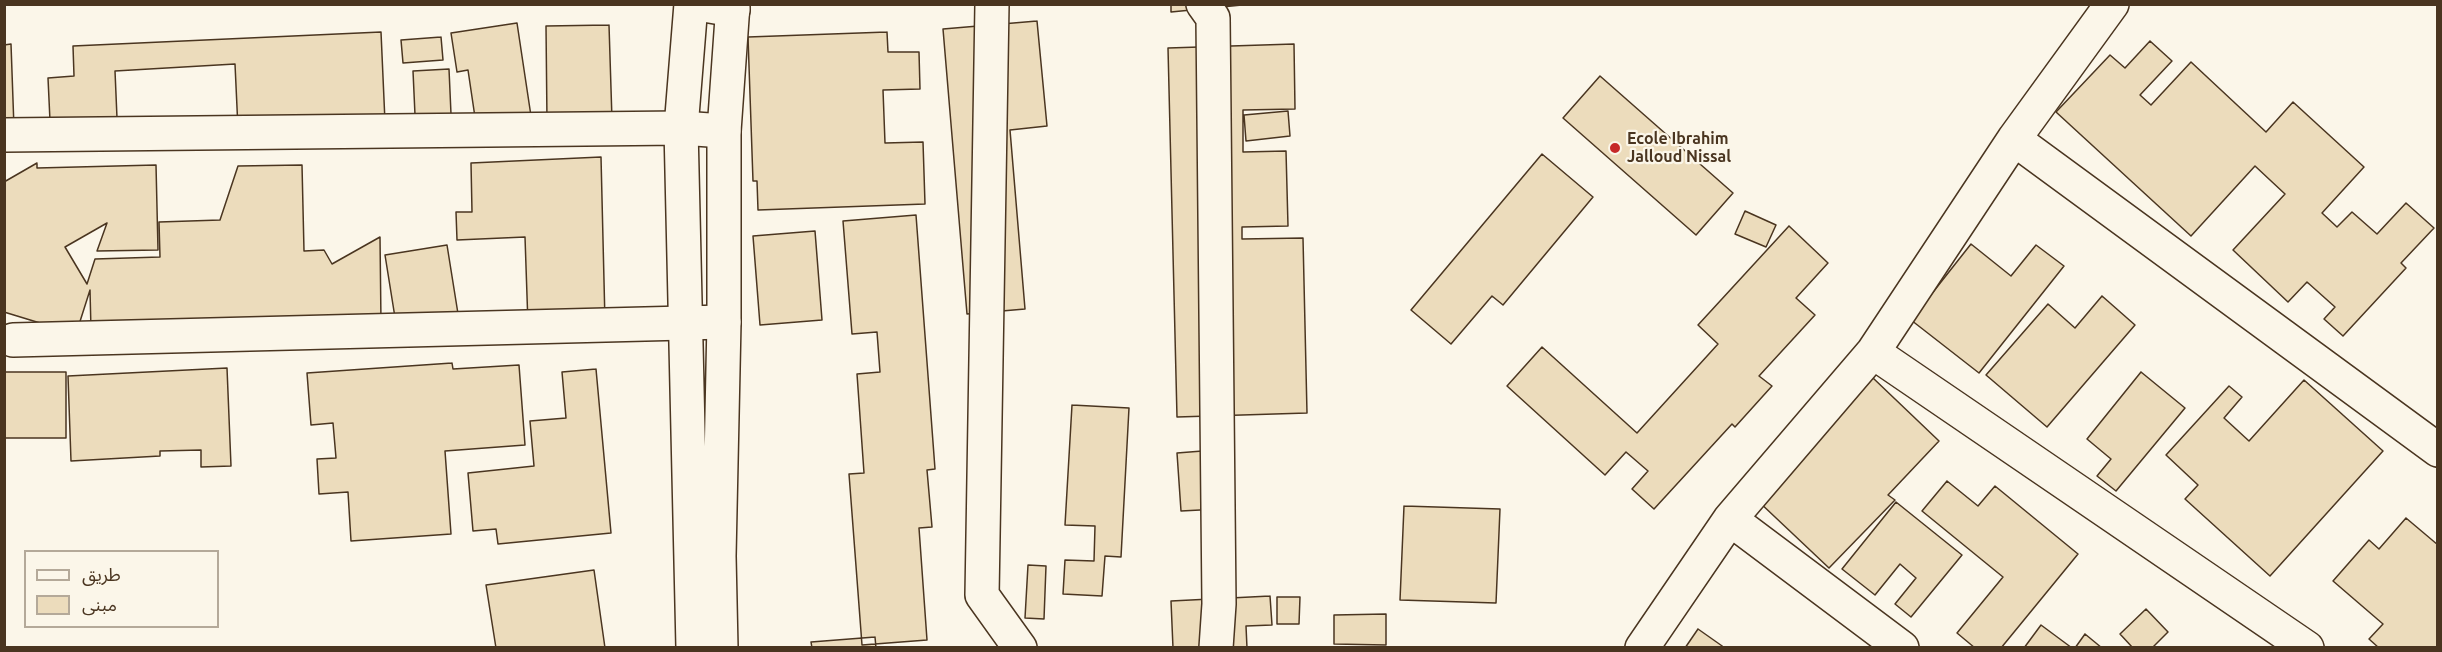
<!DOCTYPE html>
<meta charset="utf-8">
<style>
body{margin:0}
#map{position:relative;width:2442px;height:652px;overflow:hidden;background:#fbf6e9;font-family:Ubuntu,"Noto Sans Arabic",sans-serif}
canvas{display:block}
.frame{position:absolute;inset:0;border:6px solid #4a3520;pointer-events:none}
.legend{position:absolute;left:24px;top:550px;width:195px;height:78px;box-sizing:border-box;background:#fbf6e9;border:2px solid #b4a999;margin:0;padding:8px 10px;list-style:none;font-size:18px;color:#4a3520}
.legend li{display:flex;align-items:center;gap:12px;height:30px}
.legend b{width:30px;border:2px solid #b4a999}
</style>
<div id="map">
<canvas width="2442" height="652"></canvas>
<div class="frame"></div>
<ul class="legend">
<li><b style="height:8px;background:#fbf6e9"></b>طريق</li>
<li><b style="height:16px;background:#ecdcbc"></b>مبنى</li>
</ul>
</div>
<script>
const ctx = document.querySelector('canvas').getContext('2d');
ctx.lineJoin = 'round';
function fill(path, color) {
  ctx.fillStyle = color;
  ctx.fill(path, 'evenodd');
}
function poly(rows) {
  const path = new Path2D();
  for (const r of rows) {
    path.moveTo(r[0], r[1]);
    for (let i = 2; i < r.length; i += 2) path.lineTo(r[i], r[i + 1]);
  }
  return path;
}
function stroke(path, color, width, dash) {
  ctx.strokeStyle = color;
  ctx.lineWidth = width;
  ctx.lineCap = dash ? 'butt' : 'round';
  ctx.setLineDash(dash || []);
  ctx.stroke(path);
}
function write(font, color, halo, rows, align = 'center') {
  ctx.font = font + ' Ubuntu,sans-serif';
  ctx.lineWidth = 4.5;
  ctx.setLineDash([]);
  ctx.textBaseline = 'middle';
  ctx.strokeStyle = halo;
  ctx.fillStyle = color;
  for (const [text, x, y, turn = 0] of rows) {
    ctx.save();
    ctx.translate(x, y);
    ctx.rotate((+turn || 0) * Math.PI / 180);
    ctx.textAlign = isNaN(turn) ? turn : align;
    if (halo) ctx.strokeText(text, 0, 0);
    ctx.fillText(text, 0, 0);
    ctx.restore();
  }
}
const building = poly([
 [1171,4,1252,4,1171,12,1171,4],
 [1037,21,1047,126,1010,130,1025,309,967,314,943,29,1037,21],
 [517,23,531,116,476,124,468,70,457,72,451,33,517,23],
 [609,25,612,120,547,122,546,26,609,25],
 [381,32,385,122,238,129,235,64,115,71,117,118,50,121,48,78,74,76,73,46,381,32],
 [887,32,888,52,919,52,920,89,883,90,885,143,923,142,925,204,758,210,757,181,753,181,748,37,887,32],
 [441,37,443,60,403,63,401,40,441,37],
 [2150,41,2172,61,2140,95,2151,105,2191,62,2266,132,2293,102,2364,167,2322,213,2337,227,2352,212,2377,234,2406,203,2434,228,2401,263,2406,268,2343,336,2324,319,2335,307,2307,282,2288,302,2233,250,2285,194,2255,166,2191,236,2056,112,2110,55,2125,68,2150,41],
 [11,44,14,128,4,128,4,45,11,44],
 [1294,44,1295,109,1243,110,1243,152,1286,151,1288,226,1242,227,1242,239,1303,238,1307,413,1177,417,1168,48,1294,44],
 [449,69,451,114,415,115,413,71,449,69],
 [1600,76,1733,193,1696,235,1563,118,1600,76],
 [1288,111,1290,136,1246,141,1244,115,1288,111],
 [1542,154,1593,197,1503,305,1492,296,1451,344,1411,310,1542,154],
 [601,157,605,322,528,325,525,237,457,240,456,212,472,212,471,163,601,157],
 [37,163,37,168,156,165,158,250,97,251,107,223,65,247,87,284,95,259,160,257,159,222,220,220,238,166,302,165,304,251,324,250,332,264,380,237,381,323,91,330,90,290,76,334,4,312,4,182,37,163],
 [1745,211,1776,225,1766,247,1735,234,1745,211],
 [916,215,935,469,927,470,932,527,919,528,927,640,862,645,849,474,864,473,857,374,880,372,877,332,852,334,843,221,916,215],
 [1789,226,1828,263,1796,298,1815,315,1759,376,1772,386,1735,427,1732,424,1654,509,1632,489,1648,471,1626,452,1605,475,1507,386,1542,347,1637,433,1718,344,1698,325,1789,226],
 [815,231,822,320,760,325,753,236,815,231],
 [1971,244,2011,276,2036,245,2064,266,1979,373,1911,320,1971,244],
 [447,245,459,320,397,330,385,255,447,245],
 [2102,296,2135,325,2047,427,1986,375,2048,304,2075,328,2102,296],
 [452,363,453,369,519,365,525,445,445,451,451,534,351,541,348,492,319,494,317,459,336,458,333,423,311,425,307,373,452,363],
 [227,368,231,466,201,467,201,450,160,451,160,456,71,461,68,376,227,368],
 [596,369,611,533,498,544,496,529,473,531,468,473,534,466,530,421,566,418,562,372,596,369],
 [4,372,66,372,66,438,4,438,4,372],
 [2141,372,2185,408,2116,491,2097,476,2111,459,2087,439,2141,372],
 [1873,378,1939,441,1888,495,1895,500,1829,568,1757,500,1873,378],
 [2304,380,2383,451,2270,576,2185,499,2198,485,2166,455,2229,386,2242,397,2224,418,2249,441,2304,380],
 [1072,405,1129,408,1121,557,1105,556,1102,596,1063,594,1065,560,1094,561,1095,526,1065,525,1072,405],
 [1215,450,1219,509,1181,511,1177,453,1215,450],
 [1947,481,1978,506,1995,486,2078,554,2001,648,1975,648,1957,633,2003,577,1922,511,1947,481],
 [1896,502,1962,555,1911,617,1895,604,1916,578,1900,564,1875,595,1842,569,1896,502],
 [1404,506,1500,509,1496,603,1400,600,1404,506],
 [2406,518,2438,545,2438,648,2379,648,2369,639,2383,624,2333,581,2369,540,2379,549,2406,518],
 [1028,565,1046,566,1044,619,1025,618,1028,565],
 [594,570,605,648,496,648,486,585,594,570],
 [1270,596,1272,625,1246,626,1247,648,1173,648,1171,601,1270,596],
 [1277,597,1300,597,1299,624,1277,624,1277,597],
 [2146,609,2168,632,2152,648,2133,648,2120,634,2146,609],
 [1386,614,1386,645,1334,644,1334,615,1386,614],
 [2041,625,2072,648,2024,648,2041,625],
 [1698,629,1725,648,1685,648,1698,629],
 [2085,634,2102,648,2075,648,2085,634],
 [875,637,876,648,812,648,811,642,875,637]
]);
fill(building, '#ecdcbc');
stroke(building, '#4a3520', 1.5);
const minor = poly([
 [698,4,733,10],
 [992,4,982,595,1020,648],
 [1203,4,1213,18,1219,604,1216,648],
 [4,135,681,128,724,131],
 [2014,139,2438,450],
 [13,340,724,322],
 [1873,352,2307,648],
 [1730,519,1902,648],
 [1642,648,1730,519,1873,352,2014,139,2112,4]
]);
const secondary = poly([
 [691,4,681,128,693,648],
 [721,648,719,556,724,322,724,131,733,4]
]);
stroke(minor, '#4a3520', 36);
stroke(secondary, '#4a3520', 36);
stroke(minor, '#fbf6e9', 33);
stroke(secondary, '#fbf6e9', 33);
for (const [x, y, r, color] of [
 [1615,148,6,"#c62828"]
]) {
  const dot = new Path2D();
  dot.arc(x, y, r, 0, 2 * Math.PI);
  ctx.fillStyle = color;
  ctx.fill(dot);
  stroke(dot, '#fbf6e9', 2);
}
write('bold 16px', '#4a3520', '#fbf6e9', [
 ["Ecole Ibrahim",1627,139],
 ["Jalloud Nissal",1627,157]
], 'left');
</script>
